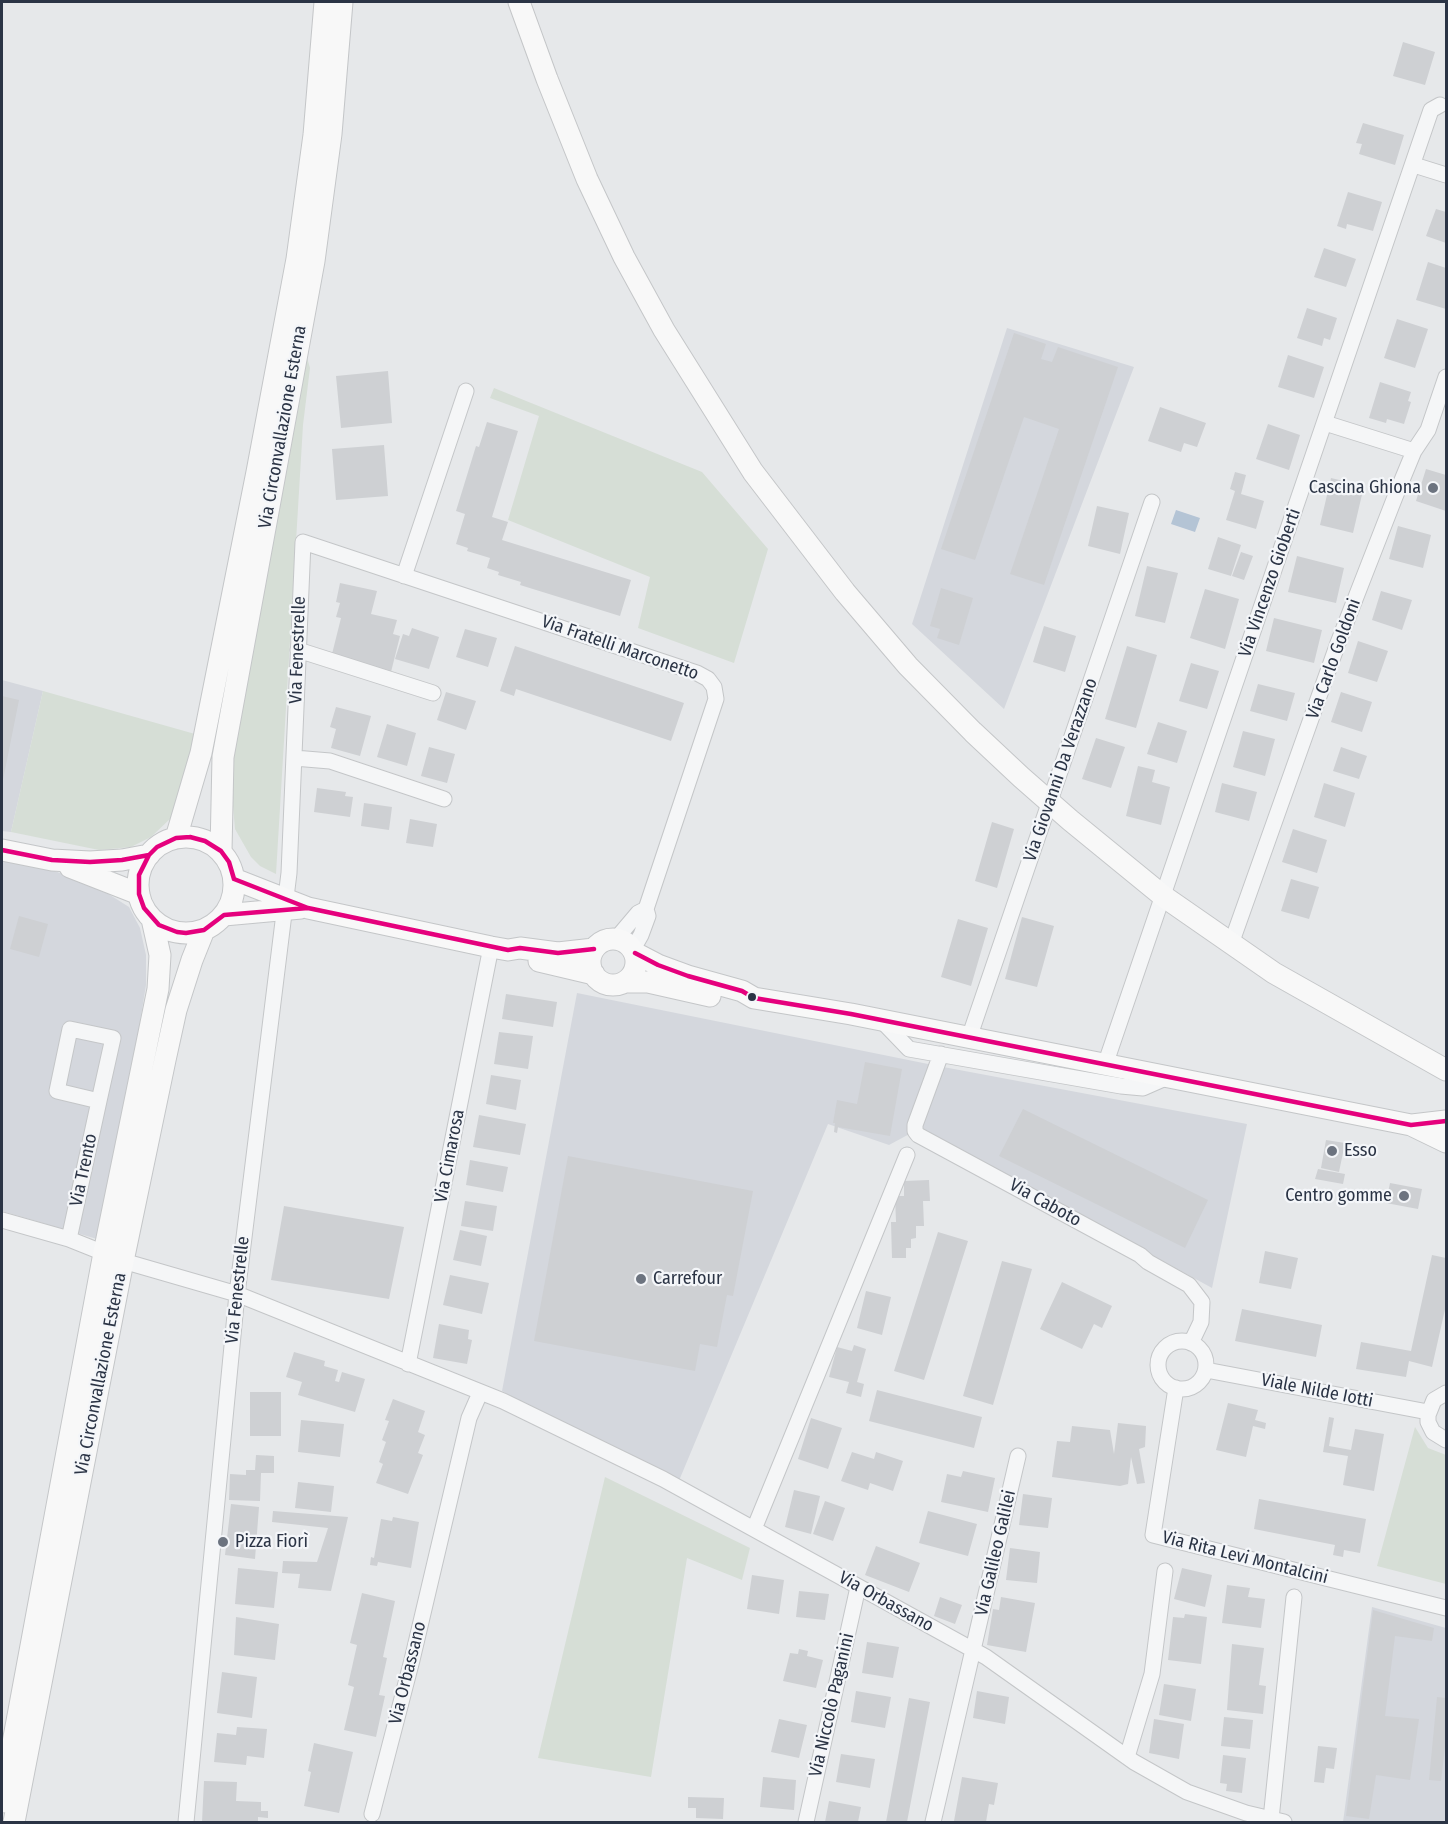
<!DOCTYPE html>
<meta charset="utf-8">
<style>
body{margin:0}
#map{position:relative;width:1448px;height:1824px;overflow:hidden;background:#e6e8ea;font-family:"Fira Sans Condensed",sans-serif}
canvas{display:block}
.frame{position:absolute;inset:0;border:3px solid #2b3445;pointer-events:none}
</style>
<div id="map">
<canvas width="1448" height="1824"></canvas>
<div class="frame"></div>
</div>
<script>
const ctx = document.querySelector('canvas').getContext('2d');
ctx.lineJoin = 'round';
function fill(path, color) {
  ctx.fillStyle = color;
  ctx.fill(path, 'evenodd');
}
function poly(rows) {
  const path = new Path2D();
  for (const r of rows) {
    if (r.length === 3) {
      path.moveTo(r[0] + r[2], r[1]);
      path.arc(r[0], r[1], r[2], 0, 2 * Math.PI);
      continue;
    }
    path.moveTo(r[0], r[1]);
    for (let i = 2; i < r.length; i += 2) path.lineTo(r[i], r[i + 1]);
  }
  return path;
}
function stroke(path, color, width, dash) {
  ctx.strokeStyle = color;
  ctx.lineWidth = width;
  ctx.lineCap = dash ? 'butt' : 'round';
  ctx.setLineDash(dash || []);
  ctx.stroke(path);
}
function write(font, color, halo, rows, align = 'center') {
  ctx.font = font + ' "Fira Sans Condensed",sans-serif';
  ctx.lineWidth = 4.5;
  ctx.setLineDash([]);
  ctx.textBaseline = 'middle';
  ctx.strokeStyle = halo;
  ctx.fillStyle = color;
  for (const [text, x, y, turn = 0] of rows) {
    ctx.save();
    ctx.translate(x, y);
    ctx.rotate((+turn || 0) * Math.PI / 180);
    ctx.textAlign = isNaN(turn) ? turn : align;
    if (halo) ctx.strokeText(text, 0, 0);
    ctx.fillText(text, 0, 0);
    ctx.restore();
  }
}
fill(poly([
 [1007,328,1134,367,1004,709,912,624],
 [2,680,43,691,11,832,2,831],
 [2,860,52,870,99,888,129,907,140,928,146,955,146,985,135,1053,97,1239,2,1211],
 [577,993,938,1066,1247,1124,1212,1288,1161,1260,1082,1224,915,1131,889,1145,828,1124,678,1483,502,1391],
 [1372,1607,1446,1628,1446,1822,1343,1822]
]), '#d4d7dd');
fill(poly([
 [306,354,310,368,303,425,276,874,260,866,251,857,235,829,231,783,235,746],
 [494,388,702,472,768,549,734,663,638,628,650,577,508,520,539,416,490,398],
 [43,691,195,734,178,800,170,819,151,837,131,847,99,850,11,832],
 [1415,1427,1428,1448,1446,1455,1446,1584,1377,1566],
 [605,1477,750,1548,742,1580,687,1558,651,1777,538,1758]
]), '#d6ded6');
fill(poly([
 [1176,510,1200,518,1195,532,1171,524]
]), '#b4c4d5');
fill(poly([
 [1403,42,1435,52,1425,85,1393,76],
 [1363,123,1404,135,1395,165,1359,154,1362,144,1356,143],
 [1348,192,1382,202,1373,231,1347,224,1346,229,1337,226],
 [1436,209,1446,212,1446,243,1426,236],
 [1324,248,1356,259,1346,287,1314,277],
 [1428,262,1446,268,1446,309,1416,300],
 [1307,308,1337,318,1330,340,1324,338,1322,346,1297,338],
 [1397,319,1428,329,1415,368,1384,358],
 [1014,333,1046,344,1041,359,1052,362,1058,347,1118,367,1044,585,1010,574,1059,429,1024,417,975,560,941,549],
 [1288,355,1324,367,1314,398,1278,387],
 [388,371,392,423,341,428,336,376],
 [1380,382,1411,392,1408,401,1411,402,1404,424,1387,419,1386,423,1369,418],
 [1160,407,1206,423,1197,447,1184,443,1181,452,1148,441],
 [487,422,518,431,492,517,508,522,502,540,631,580,620,616,520,585,521,582,498,575,499,572,487,568,490,558,467,551,468,548,456,544,465,514,456,511,476,446,479,447],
 [1268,424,1300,435,1289,470,1256,459],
 [384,445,388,496,336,500,332,449],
 [1426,469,1446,475,1446,511,1416,501],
 [1235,472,1246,475,1241,494,1264,501,1256,529,1226,520,1235,491,1230,489],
 [1331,478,1364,486,1353,533,1320,525],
 [1097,506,1129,513,1120,554,1088,546],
 [1398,526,1431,535,1423,568,1389,559],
 [1218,537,1241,545,1231,576,1208,569],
 [1241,552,1253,556,1244,580,1232,576],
 [1297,556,1344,568,1336,603,1288,592],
 [1147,566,1178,573,1165,623,1135,616],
 [340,583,377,591,371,614,397,620,393,634,400,636,391,672,331,658,341,618,336,617,340,603,336,602],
 [941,588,973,598,959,645,937,638,940,629,930,626],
 [1205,589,1239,599,1225,649,1190,638],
 [1381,591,1412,600,1402,630,1372,620],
 [1274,618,1322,630,1314,663,1266,651],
 [1044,626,1076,636,1065,672,1033,662],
 [412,628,439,637,429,669,395,659,403,634,409,636],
 [465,629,497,638,488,667,456,657],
 [1358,641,1388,651,1377,682,1348,673],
 [515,646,684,703,671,741,516,689,514,696,500,691],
 [1127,646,1157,655,1136,728,1105,719],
 [1191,663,1219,671,1207,709,1179,701],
 [1258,684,1295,693,1287,721,1250,711],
 [446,692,476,701,466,730,437,720],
 [1341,692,1372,702,1362,732,1331,722],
 [2,696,19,700,3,780,2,780],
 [336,707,371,716,360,756,331,748,336,729,330,727],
 [1158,722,1187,731,1177,763,1147,754],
 [387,724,416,733,407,766,377,757],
 [1243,731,1275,739,1265,776,1233,767],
 [1096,738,1125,747,1111,788,1082,779],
 [429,747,455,754,447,783,421,776],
 [1341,747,1367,756,1359,779,1333,771],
 [1138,766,1155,770,1152,782,1170,787,1161,825,1126,816],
 [1222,783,1257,792,1249,821,1215,812],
 [1324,783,1355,793,1345,827,1314,817],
 [317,788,346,792,345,796,353,797,350,817,314,812],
 [364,803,392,807,389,830,361,826],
 [410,819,437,824,433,847,406,843],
 [992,822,1014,829,997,888,975,881],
 [1293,829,1327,840,1317,873,1282,862],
 [1291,879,1319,887,1309,919,1281,911],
 [19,916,48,924,39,957,10,949],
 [1022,917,1054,926,1037,987,1005,979],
 [958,919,988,928,971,986,941,977],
 [506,994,557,1002,553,1027,502,1019],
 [499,1032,533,1036,528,1069,494,1064],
 [865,1062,902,1069,890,1136,838,1127,837,1133,834,1132,835,1123,833,1123,837,1100,857,1104],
 [491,1075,521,1080,516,1110,486,1104],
 [1023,1109,1208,1200,1185,1248,999,1156],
 [479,1115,526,1124,520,1155,473,1147],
 [1326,1140,1345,1143,1339,1172,1321,1168],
 [568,1156,753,1191,733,1296,727,1295,717,1347,700,1344,695,1371,534,1341],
 [470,1160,508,1167,503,1192,466,1185],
 [1318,1169,1345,1174,1343,1184,1315,1179],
 [929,1180,930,1201,923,1201,924,1226,916,1226,916,1238,911,1239,911,1248,906,1248,906,1258,892,1258,891,1222,896,1222,895,1196,904,1196,904,1181],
 [1390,1183,1422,1189,1418,1209,1386,1203],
 [465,1201,497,1206,493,1231,461,1226],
 [284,1206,404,1227,389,1299,271,1280],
 [460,1230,487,1236,481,1266,453,1260],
 [938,1232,968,1241,924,1380,894,1371],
 [1265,1251,1298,1258,1291,1289,1259,1283],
 [1432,1255,1446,1258,1446,1305,1432,1367,1409,1361,1406,1377,1356,1369,1361,1342,1411,1351],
 [1002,1261,1032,1269,993,1405,963,1396],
 [450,1275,489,1283,482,1314,443,1305],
 [1062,1282,1112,1306,1102,1328,1094,1324,1082,1349,1040,1329],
 [866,1291,891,1297,882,1335,857,1328],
 [1242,1309,1322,1325,1316,1357,1235,1341],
 [439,1324,469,1330,468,1339,472,1340,467,1364,433,1358],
 [854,1345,866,1349,857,1382,864,1384,861,1397,846,1393,849,1382,829,1377,837,1347,852,1351],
 [294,1352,325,1361,324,1366,338,1370,335,1381,339,1382,342,1372,365,1379,355,1412,298,1395,302,1382,286,1377],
 [877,1390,982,1417,974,1448,869,1421],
 [250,1392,281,1392,281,1436,250,1436],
 [393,1399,425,1411,418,1432,425,1435,418,1453,423,1455,408,1494,376,1483,383,1464,379,1462,386,1442,382,1440,389,1421,385,1420],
 [1228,1403,1258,1410,1255,1420,1266,1423,1265,1429,1253,1426,1246,1457,1216,1450],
 [1329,1417,1334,1418,1329,1446,1351,1450,1355,1429,1384,1434,1374,1491,1343,1485,1348,1456,1323,1452],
 [811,1418,842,1428,828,1469,798,1459],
 [301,1420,344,1424,340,1457,298,1452],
 [1118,1423,1146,1426,1145,1447,1139,1449,1145,1483,1137,1484,1131,1457,1128,1484,1120,1486,1052,1477,1057,1441,1070,1442,1072,1426,1110,1430,1114,1454],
 [852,1452,874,1459,876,1452,903,1461,893,1491,870,1483,868,1490,841,1481],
 [256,1455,274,1456,274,1473,261,1473,260,1501,229,1500,230,1474,246,1475,246,1470,255,1470],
 [963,1471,995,1478,988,1512,941,1502,947,1474,961,1477],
 [298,1482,334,1486,331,1512,295,1508],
 [794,1490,820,1496,811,1534,785,1527],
 [1023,1494,1052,1498,1048,1528,1019,1525],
 [1259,1499,1366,1519,1360,1553,1344,1550,1343,1557,1333,1555,1335,1545,1254,1529],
 [825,1501,845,1508,833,1541,813,1534],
 [231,1504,259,1507,255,1559,225,1555],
 [273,1511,348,1517,331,1591,298,1588,300,1574,282,1573,283,1561,317,1562,328,1528,272,1522],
 [928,1511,977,1524,968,1556,919,1543],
 [393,1517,419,1522,411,1568,378,1562,377,1566,370,1565,371,1557,374,1558,381,1519,392,1521],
 [876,1546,920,1563,909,1592,865,1575],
 [1010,1548,1040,1552,1037,1583,1006,1580],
 [238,1568,278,1572,274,1608,235,1604],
 [1182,1568,1212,1575,1205,1607,1174,1599],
 [752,1575,784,1580,779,1614,747,1609],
 [1227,1585,1250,1588,1248,1597,1265,1599,1261,1628,1222,1623],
 [799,1591,829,1594,825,1620,796,1617],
 [362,1593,395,1601,383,1657,387,1658,379,1695,385,1696,376,1737,344,1730,354,1687,348,1685,357,1645,350,1643],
 [940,1597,962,1605,955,1624,934,1616],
 [1001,1597,1035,1603,1026,1652,987,1645,993,1609,999,1610],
 [1373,1610,1434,1628,1432,1641,1395,1636,1385,1716,1419,1719,1410,1780,1376,1775,1369,1819,1346,1816],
 [1185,1614,1207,1617,1201,1664,1168,1660,1173,1617,1184,1618],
 [236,1617,279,1624,275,1660,234,1655],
 [867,1642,899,1647,893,1678,862,1673],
 [1232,1644,1264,1648,1259,1685,1266,1686,1263,1714,1227,1710],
 [799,1649,808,1651,807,1656,823,1660,816,1688,783,1681,790,1653,798,1654],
 [222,1672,257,1677,252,1718,217,1713],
 [1164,1684,1196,1689,1191,1721,1159,1715],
 [856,1691,891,1697,885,1728,851,1722],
 [977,1691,1009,1697,1005,1724,973,1718],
 [1437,1697,1446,1698,1446,1747,1445,1747,1441,1781,1429,1780],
 [909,1698,930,1702,907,1822,886,1822],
 [1224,1717,1253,1720,1250,1749,1221,1746],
 [779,1719,807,1725,799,1758,771,1752],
 [1154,1719,1184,1724,1179,1759,1149,1753],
 [237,1727,267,1729,264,1758,247,1756,246,1765,214,1762,217,1733,236,1735],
 [314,1743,353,1752,339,1813,304,1806,311,1772,308,1771],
 [1318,1746,1337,1748,1334,1769,1326,1768,1324,1783,1314,1782],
 [841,1754,875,1759,870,1788,836,1782],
 [1223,1755,1246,1758,1242,1793,1226,1791,1227,1784,1220,1783],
 [763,1777,796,1780,794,1810,760,1807],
 [962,1777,998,1783,994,1805,989,1804,986,1822,954,1821],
 [204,1781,237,1782,236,1801,261,1802,261,1811,268,1811,268,1818,258,1817,258,1822,202,1822],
 [688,1797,724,1798,723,1819,696,1818,696,1808,688,1808],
 [829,1801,861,1807,858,1822,825,1822]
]), '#ced0d3');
const street = poly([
 [1414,165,1446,175],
 [1325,423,1414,451],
 [404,576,466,391],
 [298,650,433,693],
 [294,758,330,761,444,799],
 [616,939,638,913,646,909],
 [1231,944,1338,643,1395,497,1414,451,1428,430,1446,377],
 [882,1021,909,1049,1121,1086,1143,1088,1168,1077],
 [969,1038,1152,502],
 [941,1054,915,1125,915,1131,918,1135,1140,1255,1148,1262,1189,1285,1202,1302,1201,1322,1191,1343],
 [1105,1065,1431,110,1440,105],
 [2,1220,69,1239,104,1253],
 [69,1239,99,1101,113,1038,70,1029,57,1091,99,1101],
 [123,1261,237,1294,503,1401,663,1479,986,1657,1134,1762,1187,1792,1246,1813,1284,1822],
 [1182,1365,24],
 [408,1364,491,947],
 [1206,1370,1428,1412],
 [1176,1388,1153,1535,1446,1608],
 [1446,1393,1434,1400,1428,1415,1428,1422,1433,1432,1446,1440],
 [754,1529,907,1155],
 [1127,1757,1152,1674,1165,1571],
 [372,1814,412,1660,469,1418,480,1393],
 [1271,1819,1294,1597],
 [186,1822,237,1294,289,873,303,542,697,673,708,679,714,687,716,699,646,909,648,916,641,935,633,949],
 [806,1822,858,1587],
 [933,1822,1018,1456]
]);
const secondary = poly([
 [519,2,547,79,587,179,624,257,664,330,753,472,845,592,908,666,973,732,1021,777,1070,820,1163,896,1274,973,1446,1070],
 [186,885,48],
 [176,838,201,753,257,472,297,259,314,135,325,2],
 [2,850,52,860,90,862,122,860,149,855],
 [221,851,223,757,314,261,331,134,342,2],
 [70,867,139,894],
 [234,879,308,908,491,947,508,950,520,948,558,953,594,949],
 [224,915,301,908],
 [613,962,23],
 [635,953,658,965,688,976,742,991,754,998,851,1014,1411,1125,1446,1142],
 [539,961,594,974],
 [625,982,648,982,710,996],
 [1412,1125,1446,1121],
 [2,1802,104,1253,158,989,160,955,152,919],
 [14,1822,123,1261,165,1060,176,1010,192,960,204,930]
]);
stroke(street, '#c4c6c8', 17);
stroke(secondary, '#c4c6c8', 23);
stroke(street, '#f5f6f7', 15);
stroke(secondary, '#f8f8f8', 21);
stroke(poly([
 [190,837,205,841,221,851,229,862,234,879,308,908,224,915,204,930,186,933,177,932,159,925,144,908,139,894,139,875,149,855,157,847,176,838,190,837],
 [2,850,52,860,90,862,122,860,149,855],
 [308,908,508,950,520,948,558,953,594,949],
 [635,953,658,965,688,976,742,991,754,998,851,1014,1411,1125,1446,1121]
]), '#e5007d', 4.5);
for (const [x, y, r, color] of [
 [1433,488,6,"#6c737f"],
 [752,997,5,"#2b3445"],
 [1332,1151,6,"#6c737f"],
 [1404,1196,6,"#6c737f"],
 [641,1279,6,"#6c737f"],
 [223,1542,6,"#6c737f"]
]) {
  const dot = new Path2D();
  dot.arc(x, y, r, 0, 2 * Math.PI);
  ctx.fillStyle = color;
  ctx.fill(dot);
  stroke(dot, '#f4f6f9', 2);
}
write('18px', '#2b3445', '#f4f6f9', [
 ["Via Circonvallazione Esterna",283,427,-80],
 ["Via Vincenzo Gioberti",1270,583,-71],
 ["Via Fratelli Marconetto",620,648,19],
 ["Via Fenestrelle",298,650,-88],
 ["Via Carlo Goldoni",1334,659,-70],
 ["Via Giovanni Da Verazzano",1061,770,-71],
 ["Via Cimarosa",450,1156,-79],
 ["Via Trento",84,1170,-78],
 ["Via Caboto",1045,1203,29],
 ["Via Fenestrelle",238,1290,-84],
 ["Via Circonvallazione Esterna",101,1374,-79],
 ["Viale Nilde Iotti",1317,1391,11],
 ["Via Galileo Galilei",996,1553,-77],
 ["Via Rita Levi Montalcini",1245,1558,14],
 ["Via Orbassano",886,1602,29],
 ["Via Orbassano",408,1673,-76],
 ["Via Niccolò Paganini",832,1705,-77]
]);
write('18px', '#2b3445', '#f4f6f9', [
 ["Cascina Ghiona",1421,488,"right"],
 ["Esso",1344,1151],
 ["Centro gomme",1392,1196,"right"],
 ["Carrefour",653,1279],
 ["Pizza Fiorì",235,1542]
], 'left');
</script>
